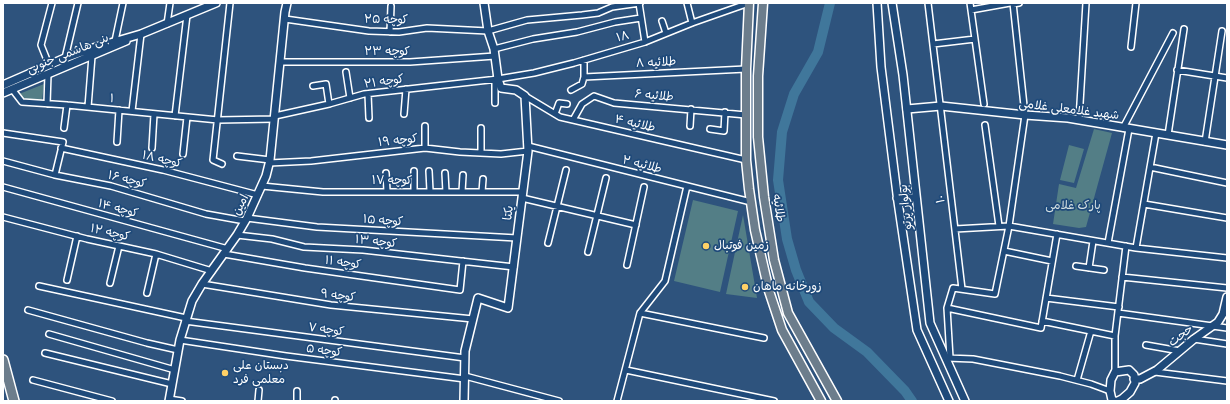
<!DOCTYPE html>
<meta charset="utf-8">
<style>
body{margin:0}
#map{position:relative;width:1230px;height:404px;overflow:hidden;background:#2e537d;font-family:"Balsamiq Sans",sans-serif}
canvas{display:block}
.frame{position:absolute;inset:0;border:4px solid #fff;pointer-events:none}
</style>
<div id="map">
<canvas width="1230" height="404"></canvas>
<div class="frame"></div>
</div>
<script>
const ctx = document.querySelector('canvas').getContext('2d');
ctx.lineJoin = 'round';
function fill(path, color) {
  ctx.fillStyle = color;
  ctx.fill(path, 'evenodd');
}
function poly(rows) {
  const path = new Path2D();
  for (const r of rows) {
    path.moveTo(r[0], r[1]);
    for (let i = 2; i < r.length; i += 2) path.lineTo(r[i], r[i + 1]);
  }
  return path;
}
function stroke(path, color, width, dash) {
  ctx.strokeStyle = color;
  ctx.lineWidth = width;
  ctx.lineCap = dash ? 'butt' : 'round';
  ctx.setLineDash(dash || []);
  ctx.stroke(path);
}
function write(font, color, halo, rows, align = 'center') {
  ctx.font = font + ' "Balsamiq Sans","Playpen Sans Arabic",sans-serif';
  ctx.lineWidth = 3.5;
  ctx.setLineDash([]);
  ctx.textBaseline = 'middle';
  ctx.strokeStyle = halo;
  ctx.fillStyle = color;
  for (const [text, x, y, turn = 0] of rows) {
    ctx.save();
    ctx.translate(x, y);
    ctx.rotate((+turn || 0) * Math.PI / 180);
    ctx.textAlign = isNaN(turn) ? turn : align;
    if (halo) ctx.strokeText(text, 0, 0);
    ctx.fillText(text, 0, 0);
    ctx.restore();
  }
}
fill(poly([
 [44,84,42,101,22,98,19,94],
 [1094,129,1112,133,1086,227,1079,228,1053,224,1059,184,1076,188],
 [1069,145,1084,149,1074,183,1060,180],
 [693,200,738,211,720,292,674,281],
 [743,215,757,298,726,294]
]), '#537e86');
stroke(poly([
 [830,3,818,52,794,94,782,132,778,180,787,239,796,270,809,302,834,328,867,352,905,391,912,401]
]), '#40779b', 10);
const minor = poly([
 [639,3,645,42],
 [687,3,692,23],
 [928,3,962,289],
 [970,3,984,104],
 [1013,4,1019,3],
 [971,10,1010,3],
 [285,19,369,31,399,32,427,28,488,31,527,20,582,15,598,13,612,7,640,3],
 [662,21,666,33],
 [167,24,170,3],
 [390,32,391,6],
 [115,41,123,3],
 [933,44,975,39],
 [1131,47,1136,3],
 [494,49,533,39,577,32,615,22,641,18],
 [65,58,78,3],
 [584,60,584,77,746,69],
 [280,62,410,62,495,56],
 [49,65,41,45,52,3],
 [1177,70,1227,78],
 [346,72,350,98],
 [495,79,495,103],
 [313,86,326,84,329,104],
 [12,89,22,102,67,105,218,120,274,119],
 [571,90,582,84,584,77],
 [368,94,369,118],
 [525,96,560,117,746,160],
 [47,104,48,74],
 [88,107,92,56],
 [132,111,141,34],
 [404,114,406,89],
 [555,114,559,103,567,104],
 [175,116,187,15],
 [275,116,329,104,364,94,498,79,534,73,574,63,645,42,692,23,749,3],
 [573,120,582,104,594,96,614,103,746,115],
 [1079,120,1086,3],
 [985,125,999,226],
 [425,126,425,148],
 [690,126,691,109],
 [64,128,67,105],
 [481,128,481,153],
 [1123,128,1173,33],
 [710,129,724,131,725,112],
 [3,133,63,142,55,175],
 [1168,135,1184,29],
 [117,142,119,110],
 [1205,142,1222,31],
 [528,146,751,202],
 [61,148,163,170,258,195],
 [152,148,154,114],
 [183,154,187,117],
 [237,156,270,160],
 [3,161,55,175,111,186,206,214,245,221],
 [269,163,311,161,425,148,460,152,501,154,528,151],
 [222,164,213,160,230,3],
 [1150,167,1227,183],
 [414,171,414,191],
 [429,171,430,191],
 [386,173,387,191],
 [445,173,446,192],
 [262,186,323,192,523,192],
 [3,187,228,249],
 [462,192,463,175],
 [482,192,483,179],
 [522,198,636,225],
 [1144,204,1227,218],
 [3,217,87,239,156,254,212,271],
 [247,218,317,227,517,238],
 [955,229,1009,226,1136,248,1227,258],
 [237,235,272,239,304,247,363,250,514,267],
 [548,243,566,170],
 [1108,243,1129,129],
 [1136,248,1156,133],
 [1004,251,1052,261],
 [588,252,606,178],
 [224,254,305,268,460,290,463,261],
 [627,265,644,187],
 [1076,266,1104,270],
 [1089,268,1093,241],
 [1122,277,1227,288],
 [67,280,77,236],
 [110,283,119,246],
 [202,284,331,305,473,319],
 [39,286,186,318],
 [147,293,156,254],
 [1046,298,1119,307],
 [947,308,1041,328,1057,234],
 [28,310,147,343,178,350],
 [640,313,764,338],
 [1118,313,1227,328],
 [185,321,465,358],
 [1042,321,1115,336],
 [49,334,175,370],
 [1194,339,1227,344],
 [180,340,286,356,465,379],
 [1146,345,1180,351],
 [45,353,172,384],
 [947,358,973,359,1060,376,1091,384,1110,391],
 [950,358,947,308,953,288,995,294,1009,226,1025,115,1013,3],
 [626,370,774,401],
 [1115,372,1115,336,1126,246],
 [1155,372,1227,381],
 [465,376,559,401],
 [33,380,112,401],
 [1077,380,1091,331],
 [169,399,182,401],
 [335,400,335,401],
 [258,401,259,390],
 [297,401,297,391],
 [617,401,640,313,665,281,687,186]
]);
const tertiary = poly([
 [3,85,65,58,93,48,141,34,216,3],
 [3,93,126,41],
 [907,109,941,106,1025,115,1068,118,1227,145],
 [1134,379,1140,379,1157,370,1194,339,1218,322,1223,314,1227,297],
 [169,401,180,340,192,301,202,284,237,235,247,218,266,176,270,160,285,12,287,3],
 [464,401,465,351,478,298,508,308,528,151,525,96,516,90,501,88,498,79,494,49,488,31,484,3],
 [1115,401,1112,400,1110,391,1111,380,1115,372,1129,370,1134,375,1135,383,1130,392,1122,399,1118,401]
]);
const secondary = poly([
 [877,3,881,67,898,202,917,330,949,401],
 [892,3,903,75,930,323,965,401],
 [897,198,916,198]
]);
const primary = poly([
 [749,3,746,69,746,160,749,189,755,230,769,291,782,330,821,401],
 [763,3,758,76,758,137,764,197,774,260,788,313,837,401]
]);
const trunk = poly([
 [3,360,14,401]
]);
stroke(minor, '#fff', 8);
stroke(tertiary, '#fff', 10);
stroke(secondary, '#fff', 10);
stroke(primary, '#fff', 11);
stroke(trunk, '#fff', 12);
stroke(minor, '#1f4a7a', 5);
stroke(tertiary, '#1f4a7a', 7);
stroke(secondary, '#1f4a7a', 7);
stroke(primary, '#6c7d8c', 8);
stroke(trunk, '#6c7d8c', 9);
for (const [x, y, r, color] of [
 [706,246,4,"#ffd166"],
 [745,287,4,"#ffd166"],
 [225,373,4,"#ffd166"]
]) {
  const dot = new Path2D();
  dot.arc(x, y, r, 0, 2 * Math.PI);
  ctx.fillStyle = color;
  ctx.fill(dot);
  stroke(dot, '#1f4a7a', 1.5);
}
write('12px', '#fff', '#1f4a7a', [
 ["کوچه ۲۵",386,20,1],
 ["۱۸",623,37,-15],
 ["کوچه ۲۳",387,52],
 ["بنی هاشمی جنوبی",68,54,-22],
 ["طلائیه ۸",656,63,-3],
 ["کوچه ۲۱",384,82,-8],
 ["طلائیه ۶",654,96,5],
 ["۱",112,99,6],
 ["شهید غلامعلی غلامی",1069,110,7],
 ["طلائیه ۴",635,124,13],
 ["کوچه ۱۹",398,141,-6],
 ["کوچه ۱۸",162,160,13],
 ["طلائیه ۲",642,165,14],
 ["کوچه ۱۶",127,180,14],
 ["کوچه ۱۷",392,181],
 ["۱۰",941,199,-96],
 ["امین",241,205,-63],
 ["بولوار پرتو",906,207,-96],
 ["طلائیه",778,208,82],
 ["کوچه ۱۴",118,209,15],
 ["یکتا",509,213,-83],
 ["کوچه ۱۵",383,221,4],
 ["کوچه ۱۲",110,233,13],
 ["کوچه ۱۳",376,242,6],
 ["کوچه ۱۱",343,263,8],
 ["کوچه ۹",338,296,7],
 ["کوچه ۷",326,330,8],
 ["حجت",1181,336,-38],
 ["کوچه ۵",324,351,7]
]);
write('12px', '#d4dfe1', '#1f4a7a', [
 ["پارک غلامی",1073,206]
]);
write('12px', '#fff', '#1f4a7a', [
 ["زمین فوتبال",714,246],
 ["زورخانه ماهان",753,287],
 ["دبستان علی",233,366],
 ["معلمی فرد",233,380]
], 'left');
</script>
